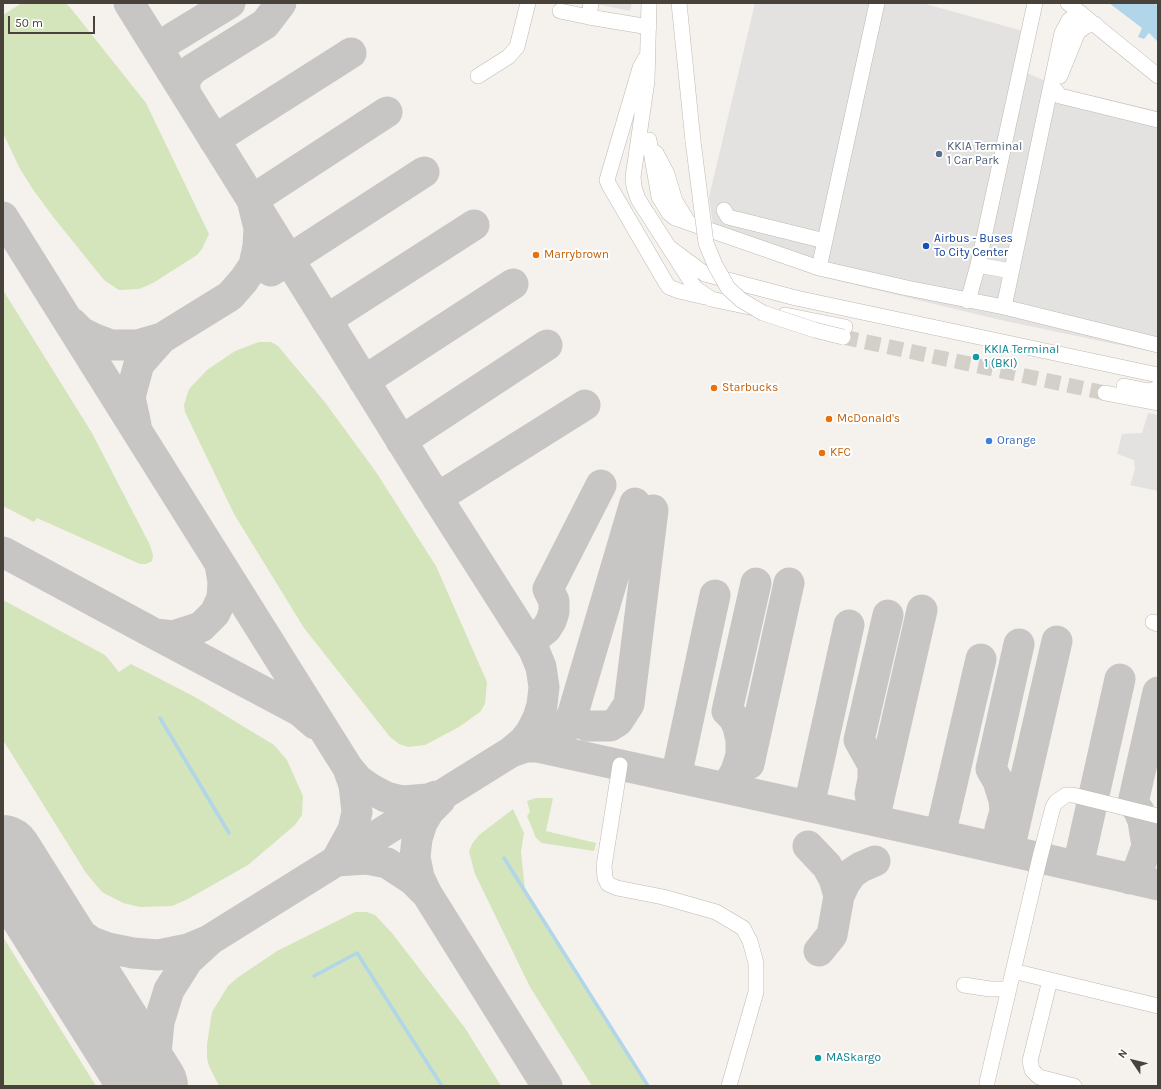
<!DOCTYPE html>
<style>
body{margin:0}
#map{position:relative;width:1161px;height:1089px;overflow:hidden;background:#f5f2ed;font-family:Karla,sans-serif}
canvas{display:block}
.frame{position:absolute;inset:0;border:4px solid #49423b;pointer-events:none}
.north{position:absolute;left:1113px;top:1041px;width:40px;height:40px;-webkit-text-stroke:3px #fff;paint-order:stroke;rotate:305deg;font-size:11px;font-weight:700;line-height:16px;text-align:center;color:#49423b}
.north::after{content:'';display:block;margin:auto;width:14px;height:18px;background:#49423b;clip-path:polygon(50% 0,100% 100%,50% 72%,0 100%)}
.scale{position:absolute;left:8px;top:16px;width:87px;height:18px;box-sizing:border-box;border:2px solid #49423b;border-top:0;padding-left:5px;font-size:12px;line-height:14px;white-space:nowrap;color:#49423b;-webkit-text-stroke:3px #fff;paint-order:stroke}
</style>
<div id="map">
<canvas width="1161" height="1089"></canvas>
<div class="frame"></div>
<div class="north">N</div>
<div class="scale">50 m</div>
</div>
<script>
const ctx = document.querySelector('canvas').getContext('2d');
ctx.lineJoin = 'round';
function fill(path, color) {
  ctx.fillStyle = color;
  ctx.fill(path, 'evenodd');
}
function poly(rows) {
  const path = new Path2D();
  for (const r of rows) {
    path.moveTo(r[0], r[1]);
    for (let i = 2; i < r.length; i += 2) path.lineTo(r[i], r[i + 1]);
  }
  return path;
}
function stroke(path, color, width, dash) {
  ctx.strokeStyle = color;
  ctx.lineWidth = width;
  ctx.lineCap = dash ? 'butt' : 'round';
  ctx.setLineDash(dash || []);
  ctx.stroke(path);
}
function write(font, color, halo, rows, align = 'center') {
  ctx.font = font + ' Karla,sans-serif';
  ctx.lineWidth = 4;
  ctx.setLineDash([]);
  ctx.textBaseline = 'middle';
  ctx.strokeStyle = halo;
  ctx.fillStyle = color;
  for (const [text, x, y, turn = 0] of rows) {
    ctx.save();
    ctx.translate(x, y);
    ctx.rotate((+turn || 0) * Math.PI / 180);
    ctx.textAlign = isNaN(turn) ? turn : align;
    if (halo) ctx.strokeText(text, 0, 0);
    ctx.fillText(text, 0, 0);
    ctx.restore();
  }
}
fill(poly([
 [22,3,65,3,69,6,146,103,209,234,202,249,197,255,153,283,139,289,119,290,104,280,54,218,34,191,20,169,3,133,3,15],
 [3,290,92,433,150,545,153,555,152,561,146,564,140,564,37,518,34,522,3,506],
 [259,342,271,342,278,346,324,401,376,472,436,566,487,682,485,704,480,712,459,727,425,745,408,747,399,744,390,737,304,628,234,514,185,412,184,405,189,389,207,370,235,351],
 [3,600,105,655,119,672,131,664,195,697,274,745,287,760,303,796,302,815,295,825,248,865,188,899,172,906,140,907,123,903,102,892,86,873,3,740],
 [536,798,553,798,546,831,596,843,594,851,542,843,536,838,527,816,530,812,527,801],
 [513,809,524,833,521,852,525,890,648,1086,592,1086,530,987,475,874,469,852,472,844,479,835],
 [355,912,367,912,375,915,392,933,465,1028,501,1086,219,1086,209,1066,207,1058,207,1044,212,1012,228,986,237,978,277,951],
 [3,937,96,1086,3,1086]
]), '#d4e4bb');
fill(poly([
 [591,3,632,3,630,11],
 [755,3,922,3,1023,31,1015,68,1065,89,1158,111,1158,353,1005,321,814,275,766,256,715,239,709,197],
 [1148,413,1158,415,1158,491,1130,485,1135,469,1134,460,1117,454,1122,434,1142,433]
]), '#e4e2e0');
fill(poly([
 [1109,3,1155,3,1158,6,1158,42,1149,33,1144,39,1138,37,1142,28]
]), '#b1d6e9');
stroke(poly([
 [160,718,229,833],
 [504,858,648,1086],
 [314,976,357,953,442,1086]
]), '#b1d6e9', 3.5);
stroke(poly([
 [129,3,252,200,259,228,258,246,254,265,244,280,230,296,162,338,139,364,130,397,136,425],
 [158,47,230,3],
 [185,92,185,79,193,69,265,24,281,3],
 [214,140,351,53],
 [3,217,348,768,354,785,357,812,353,830,336,861],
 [271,271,424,172],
 [326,320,474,225],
 [72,323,81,332,95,339,111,345,138,345,162,338],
 [364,381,513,284],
 [401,441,547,345],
 [437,498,585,405],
 [3,552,155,634,173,636,201,627,215,613,222,598,223,582,220,564],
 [155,634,300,711,315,724],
 [527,639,536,637,546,629,551,621,554,612,554,601,548,589,601,485],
 [578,722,588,726,610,726,618,721,629,704,653,510],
 [538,747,556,738,564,730,573,713,635,503],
 [511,752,526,747,538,747,940,835,1158,885],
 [749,764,789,583],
 [348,768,358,780,371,789,386,797,402,801,428,799,436,796],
 [676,777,715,595],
 [726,788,736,771,741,755,741,740,738,727,734,718,727,711,756,583],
 [870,794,873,779,873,765,859,740,888,615],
 [809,806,849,625],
 [874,820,922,610],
 [1000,829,1005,811,1004,800,998,781,991,769,1019,644],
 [940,835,981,659],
 [808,846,827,866,834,879,839,896,832,935,819,951],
 [1009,850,1057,641],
 [336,861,367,859,387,863,413,880,427,894,547,1086],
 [1078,866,1120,679],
 [1130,879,1139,868,1147,846,1143,821,1139,811,1133,803,1158,692],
 [427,894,419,877,415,857,417,839,422,823,429,811,440,800],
 [839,896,845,883,852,873,861,867,875,861],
 [40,914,69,927,92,942,108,948,133,953,158,955,188,949,207,941],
 [153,1086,159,1022,169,990,188,960,211,939,511,752,523,742,531,732,538,718,542,705,544,687,541,667,534,650,422,474,252,200,387,112]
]), '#c8c6c4', 31);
stroke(poly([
 [3,854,149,1086]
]), '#c8c6c4', 78);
stroke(poly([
 [843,337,1105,393]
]), '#d3cfc9', 15, [15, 8]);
const minor = poly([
 [591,3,589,17,649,27],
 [649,3,647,81,633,177,634,187,638,199,695,288,711,299,754,308],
 [679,3,693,141],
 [1068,3,1158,76],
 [560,11,589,17],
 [645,59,640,68,607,180,609,185,666,283,669,287,679,291,705,297],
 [478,76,508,57,517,47,528,3],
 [1060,76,1078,32,1086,26,1095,24],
 [1052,86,1060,96,1158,120],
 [649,140,659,197,669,213,675,218,819,268,907,288,1004,307,1158,345],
 [656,153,667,174,675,201,688,222],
 [724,210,728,217,825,241],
 [670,248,705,274,796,298,1158,375],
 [978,265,1011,271],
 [819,268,877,3],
 [968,301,978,265,1035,3],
 [1004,307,1062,33,1069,20,1081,13],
 [785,315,845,327],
 [1124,386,1149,391,1158,388],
 [1105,393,1158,403],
 [1153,622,1158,624],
 [620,765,604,866,605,878,608,884,617,888,663,897,716,912,743,928,750,941,756,963,756,992,729,1086],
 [1013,971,1158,1006],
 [1050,980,1030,1061,1032,1070,1039,1077,1074,1086],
 [964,985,990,989,1009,989],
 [987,1082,1040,857,1053,807,1056,802,1066,795,1073,795,1158,816]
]);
stroke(minor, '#bfb9b0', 16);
stroke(minor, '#fff', 15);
const minorBridge = poly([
 [693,141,706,243,715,265,728,288,741,300,763,313,815,330,843,337]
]);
stroke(minorBridge, '#bfb9b0', 16, []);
stroke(minorBridge, '#fff', 15);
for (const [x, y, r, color] of [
 [939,154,4,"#5c6f8a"],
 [926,246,4,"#1a4fb4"],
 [536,255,4,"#e8710a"],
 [976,357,4,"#0f9aa8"],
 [714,388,4,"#e8710a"],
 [829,419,4,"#e8710a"],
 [989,441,4,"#3f7fe0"],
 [822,453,4,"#e8710a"],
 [818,1058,4,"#0f9aa8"]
]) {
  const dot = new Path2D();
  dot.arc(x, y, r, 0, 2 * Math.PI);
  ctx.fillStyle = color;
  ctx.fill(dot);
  stroke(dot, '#fff', 1.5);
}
write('12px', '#4e5e75', '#fff', [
 ["KKIA Terminal",947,147],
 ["1 Car Park",947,161]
], 'left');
write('12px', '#164399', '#fff', [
 ["Airbus - Buses",934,239],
 ["To City Center",934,253]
], 'left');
write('12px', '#c56008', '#fff', [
 ["Marrybrown",544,255],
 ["Starbucks",722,388],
 ["McDonald's",837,419],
 ["KFC",830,453]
], 'left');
write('12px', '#0d838f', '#fff', [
 ["KKIA Terminal",984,350],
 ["1 (BKI)",984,364],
 ["MASkargo",826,1058]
], 'left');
write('12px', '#366cbe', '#fff', [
 ["Orange",997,441]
], 'left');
</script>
